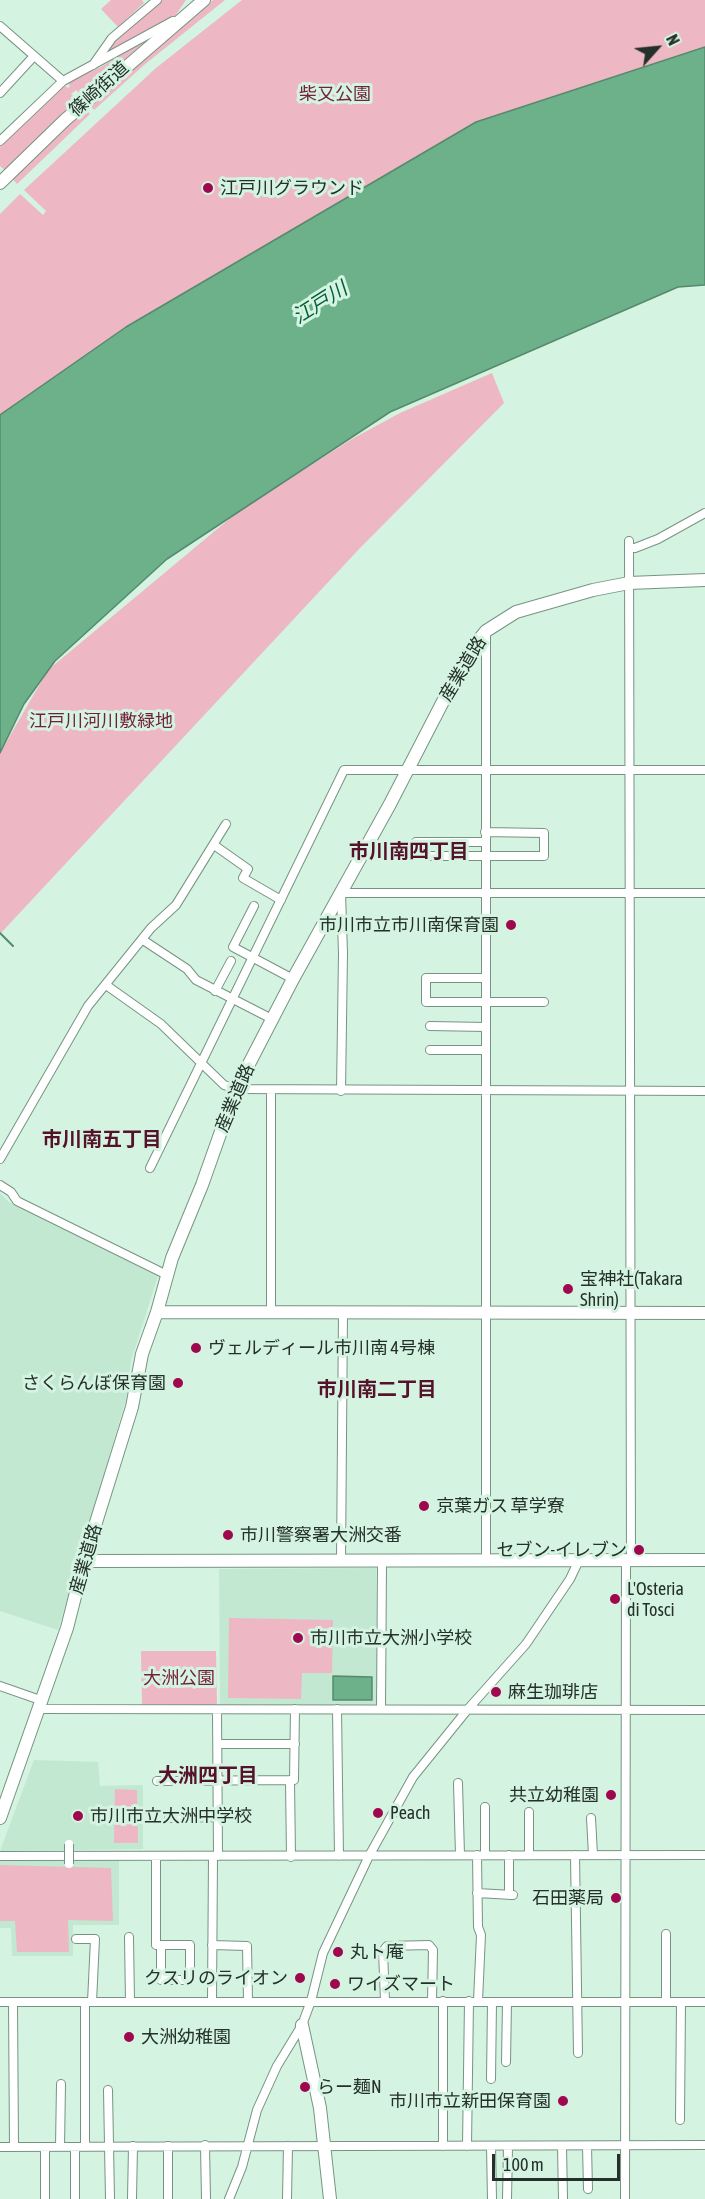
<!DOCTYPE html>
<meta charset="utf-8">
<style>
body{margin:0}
#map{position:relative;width:705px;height:2199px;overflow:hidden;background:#d4f3e0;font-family:"Asap Condensed",sans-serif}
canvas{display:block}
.north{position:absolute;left:627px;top:18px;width:60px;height:60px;-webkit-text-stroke:4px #d4f3e0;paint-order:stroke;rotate:63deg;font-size:16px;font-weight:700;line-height:24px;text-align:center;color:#243029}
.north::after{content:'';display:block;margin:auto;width:21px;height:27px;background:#243029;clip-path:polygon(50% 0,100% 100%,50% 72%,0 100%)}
.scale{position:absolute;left:492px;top:2154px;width:128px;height:27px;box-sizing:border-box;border:3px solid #243029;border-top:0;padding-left:8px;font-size:18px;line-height:21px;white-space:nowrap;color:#243029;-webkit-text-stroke:4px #d4f3e0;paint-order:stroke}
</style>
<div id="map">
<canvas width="705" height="2199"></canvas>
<div class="north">N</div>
<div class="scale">100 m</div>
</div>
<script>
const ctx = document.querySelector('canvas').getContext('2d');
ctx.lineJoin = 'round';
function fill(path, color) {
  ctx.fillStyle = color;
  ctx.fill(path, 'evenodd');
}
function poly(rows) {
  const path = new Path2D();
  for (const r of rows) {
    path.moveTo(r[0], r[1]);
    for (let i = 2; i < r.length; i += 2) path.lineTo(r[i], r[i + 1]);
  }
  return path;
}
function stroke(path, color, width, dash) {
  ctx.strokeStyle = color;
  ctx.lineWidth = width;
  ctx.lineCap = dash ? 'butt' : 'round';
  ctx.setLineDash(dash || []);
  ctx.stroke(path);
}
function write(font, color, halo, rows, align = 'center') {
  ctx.font = font + ' "Asap Condensed","Noto Sans JP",sans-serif';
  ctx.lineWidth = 6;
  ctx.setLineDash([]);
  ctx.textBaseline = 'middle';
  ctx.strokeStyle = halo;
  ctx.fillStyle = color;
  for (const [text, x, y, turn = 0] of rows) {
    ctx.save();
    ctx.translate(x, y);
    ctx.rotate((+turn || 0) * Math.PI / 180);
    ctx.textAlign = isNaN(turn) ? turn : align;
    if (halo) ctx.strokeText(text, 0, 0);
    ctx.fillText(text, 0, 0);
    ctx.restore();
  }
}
fill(poly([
 [0,1193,9,1202,158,1276,131,1361,126,1399,58,1630,0,1611],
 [376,1568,377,1707,220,1707,219,1569],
 [34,1760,98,1762,100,1786,143,1785,143,1849,0,1851],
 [119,1859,119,1925,73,1925,73,1956,12,1956,11,1928,0,1928,0,1860]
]), '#c2e8d2');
fill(poly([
 [111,0,142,0,144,3,118,27,101,9],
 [161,0,186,0,175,16,98,62,112,42],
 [213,0,225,0,144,65,94,110,89,104],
 [242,0,705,0,705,47,476,122,126,327,0,415,0,214,20,194,43,215,46,211,24,190,156,68],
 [151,36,83,97,76,90,71,94,78,101,6,171,0,166,0,146,64,85,68,88,70,86,67,82,101,67],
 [85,108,90,114,17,184,12,178],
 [492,373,504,403,360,548,0,934,0,753,48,670,240,510,352,439,400,413],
 [229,1618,333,1620,332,1673,302,1673,301,1699,228,1698],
 [141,1651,216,1651,217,1706,142,1705],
 [115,1789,137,1790,138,1843,114,1843],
 [0,1865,111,1868,113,1921,68,1920,69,1952,17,1952,15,1921,0,1921]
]), '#eeb7c4');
const water = poly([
 [705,47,705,285,678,287,390,412,167,559,55,661,24,704,0,753,0,415,126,327,476,122,705,47],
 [333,1676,372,1677,372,1700,333,1700,333,1676]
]);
fill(water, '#6cb18a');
stroke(water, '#568a6d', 1.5);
stroke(poly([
 [0,933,13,946]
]), '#568a6d', 2);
const street = poly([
 [0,26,63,81,173,21],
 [93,65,112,38,157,0],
 [0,93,34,56],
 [0,141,63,81],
 [629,541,631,1560],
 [629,548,635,548,658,539,705,513],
 [486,631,486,1560],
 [416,842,485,842],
 [214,845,248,869,243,878,281,900],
 [426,856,544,856,544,833,485,832],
 [254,906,233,947,293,979],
 [143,940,187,969,196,980,272,1019],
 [486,978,426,978,426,1002,544,1002],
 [106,985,161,1024,224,1085,236,1089,705,1091],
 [215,991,231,961],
 [430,1026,486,1027],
 [430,1050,486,1050],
 [271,1090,271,1312],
 [341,1091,343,953,341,893,705,893],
 [0,1159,88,1006,151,928,176,905,226,824],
 [150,1168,344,770,705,770],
 [0,1185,11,1192,17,1201,167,1275],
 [341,1561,343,1312],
 [0,1686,43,1701],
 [40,1709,705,1710],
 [337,1709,339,1856],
 [381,1709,382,1561],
 [217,1710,218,1856],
 [218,1744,295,1744],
 [290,1780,291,1857],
 [157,1781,294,1780,295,1709],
 [458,1783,460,1855],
 [485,1807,485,1855],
 [529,1812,529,1855],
 [169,1818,218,1817],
 [591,1818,593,1855],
 [477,1855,478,1927,481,1935,478,2001],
 [509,1855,509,1895],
 [575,1855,578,2053],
 [0,1856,705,1855],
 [156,1856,156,1945,190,1945,190,1980,161,1980,161,1945],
 [477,1893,513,1895],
 [129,1937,130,2002],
 [76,1939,95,1939,92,2002],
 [212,1945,247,1946,248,2001],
 [212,2001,213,1856],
 [385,2001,383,1951,387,1946,429,1945,433,1950,432,2001],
 [443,2001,443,2146],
 [0,2002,705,2002],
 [13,2002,14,2147],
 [85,2002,85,2146],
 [666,2002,666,1934],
 [506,2062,507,2002],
 [491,2079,492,2002],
 [108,2090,110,2199],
 [680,2120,681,2002],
 [205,2145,206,2199],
 [168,2146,168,2199],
 [467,2146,469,2001],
 [491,2146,492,2199],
 [562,2146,563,2199],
 [587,2146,588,2189],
 [0,2147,705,2145],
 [60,2147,61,2084],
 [75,2147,75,2199],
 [45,2199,45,2147],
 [132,2199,133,2146],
 [229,2199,242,2167,257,2110,277,2066,302,2025,311,2001,323,1953,369,1856,413,1777,468,1709,526,1644,570,1579,579,1560],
 [287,2199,288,2146],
 [507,2199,508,2146],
 [625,2199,626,1560]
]);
const secondary = poly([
 [0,183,65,120,204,0],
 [157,1312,705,1313],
 [84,1561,705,1560],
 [0,1818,67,1628,84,1561,132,1407,142,1354,157,1312,172,1258,202,1185,236,1089,293,979,390,804,468,653,486,631,516,612,593,590,629,583,705,580],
 [302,2025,320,2108,330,2199]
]);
stroke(street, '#779483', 10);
stroke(secondary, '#779483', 14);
stroke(street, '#fff', 8);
stroke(secondary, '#fff', 12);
const streetBridge = poly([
 [69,1844,69,1864]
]);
stroke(streetBridge, '#779483', 10, []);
stroke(streetBridge, '#fff', 8);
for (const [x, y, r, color] of [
 [208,188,6,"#9f084e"],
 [511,925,6,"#9f084e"],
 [568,1289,6,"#9f084e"],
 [196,1348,6,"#9f084e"],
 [178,1383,6,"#9f084e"],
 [424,1506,6,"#9f084e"],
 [228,1535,6,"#9f084e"],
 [639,1550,6,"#9f084e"],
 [615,1599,6,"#9f084e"],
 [298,1638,6,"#9f084e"],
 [496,1692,6,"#9f084e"],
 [611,1795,6,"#9f084e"],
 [378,1813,6,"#9f084e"],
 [78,1816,6,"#9f084e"],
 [616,1898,6,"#9f084e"],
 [338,1952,6,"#9f084e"],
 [300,1978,6,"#9f084e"],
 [335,1984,6,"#9f084e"],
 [129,2037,6,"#9f084e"],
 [305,2087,6,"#9f084e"],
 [563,2101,6,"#9f084e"]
]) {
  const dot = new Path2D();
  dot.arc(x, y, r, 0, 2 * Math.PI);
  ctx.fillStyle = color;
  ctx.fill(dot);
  stroke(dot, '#d4f3e0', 2);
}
write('18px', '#243029', '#d4f3e0', [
 ["篠崎街道",99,89,-42],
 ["産業道路",463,669,-59],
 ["産業道路",235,1098,-67],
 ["産業道路",86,1559,-74]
]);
write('18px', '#741f3d', '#d4f3e0', [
 ["柴又公園",335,94],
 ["江戸川河川敷緑地",101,721],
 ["大洲公園",179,1678]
]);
write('18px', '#243029', '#d4f3e0', [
 ["江戸川グラウンド",220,188],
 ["市川市立市川南保育園",499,925,"right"],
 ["宝神社(Takara",580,1279],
 ["Shrin)",580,1300],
 ["ヴェルディール市川南 4号棟",208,1348],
 ["さくらんぼ保育園",166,1383,"right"],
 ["京葉ガス 草学寮",436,1506],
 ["市川警察署大洲交番",240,1535],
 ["セブン-イレブン",627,1550,"right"],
 ["L'Osteria",627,1589],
 ["di Tosci",627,1610],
 ["市川市立大洲小学校",310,1638],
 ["麻生珈琲店",508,1692],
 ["共立幼稚園",599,1795,"right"],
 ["Peach",390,1813],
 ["市川市立大洲中学校",90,1816],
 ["石田薬局",604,1898,"right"],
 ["丸ト庵",350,1952],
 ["クスリのライオン",288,1978,"right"],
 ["ワイズマート",347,1984],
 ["大洲幼稚園",141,2037],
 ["らー麺N",317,2087],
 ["市川市立新田保育園",551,2101,"right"]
], 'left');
write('italic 20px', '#055e3a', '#d4f3e0', [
 ["江戸川",320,303,-32]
]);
write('bold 20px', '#55122b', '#d4f3e0', [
 ["市川南四丁目",409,852],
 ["市川南五丁目",102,1140],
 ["市川南二丁目",377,1390],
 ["大洲四丁目",208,1776]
]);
</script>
